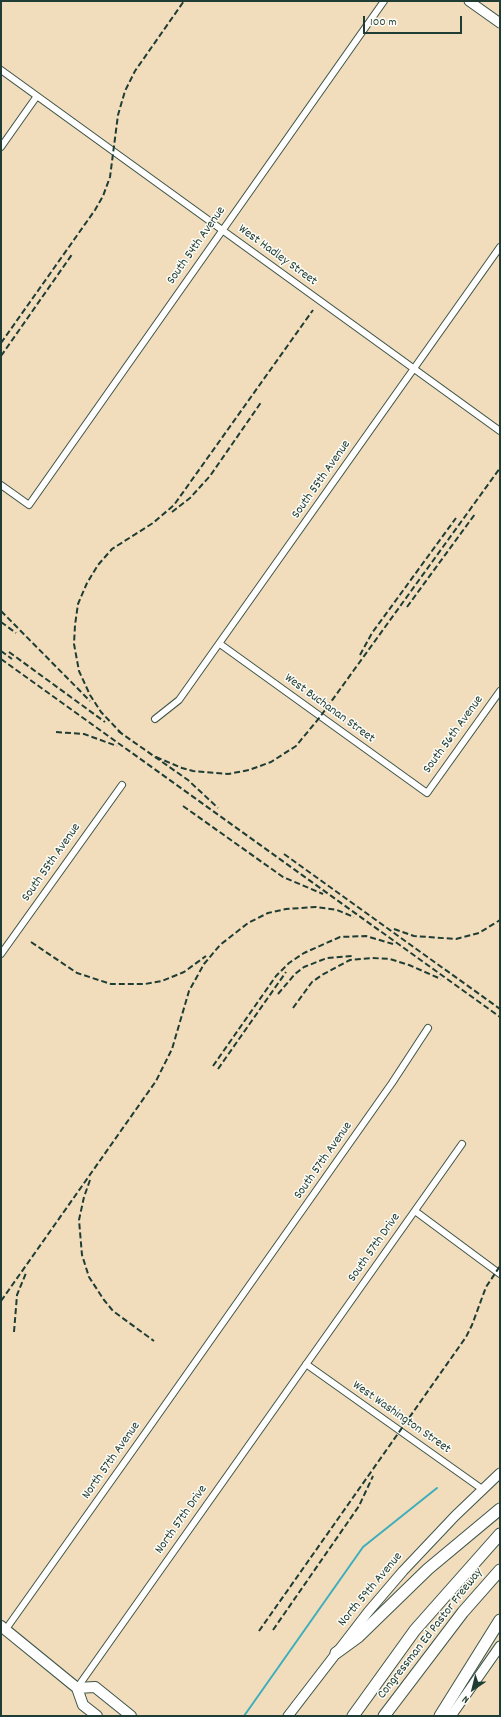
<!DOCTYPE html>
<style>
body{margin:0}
#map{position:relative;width:501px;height:1717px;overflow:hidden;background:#f1ddbc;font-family:Dekko,sans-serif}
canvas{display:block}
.frame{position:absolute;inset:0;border:2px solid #1f3d34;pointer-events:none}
.north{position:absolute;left:453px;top:1669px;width:40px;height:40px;-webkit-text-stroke:3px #fdfcf7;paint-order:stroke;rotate:215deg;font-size:11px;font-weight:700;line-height:16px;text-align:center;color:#1f3d34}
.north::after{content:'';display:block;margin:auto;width:14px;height:18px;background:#1f3d34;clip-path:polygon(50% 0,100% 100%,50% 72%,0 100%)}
.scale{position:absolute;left:363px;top:16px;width:99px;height:18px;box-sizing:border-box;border:2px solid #1f3d34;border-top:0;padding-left:5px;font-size:12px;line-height:14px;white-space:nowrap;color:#1f3d34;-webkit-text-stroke:3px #fdfcf7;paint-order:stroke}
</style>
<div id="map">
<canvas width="501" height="1717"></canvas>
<div class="frame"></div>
<div class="north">N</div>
<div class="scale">100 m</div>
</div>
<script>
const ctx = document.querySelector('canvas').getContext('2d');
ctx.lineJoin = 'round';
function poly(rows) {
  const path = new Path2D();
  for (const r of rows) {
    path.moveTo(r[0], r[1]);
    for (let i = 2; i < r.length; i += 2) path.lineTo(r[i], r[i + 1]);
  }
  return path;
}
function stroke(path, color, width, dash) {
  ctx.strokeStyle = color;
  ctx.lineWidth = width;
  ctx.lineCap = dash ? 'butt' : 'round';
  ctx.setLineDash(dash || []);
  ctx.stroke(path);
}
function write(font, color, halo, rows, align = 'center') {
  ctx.font = font + ' Dekko,sans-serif';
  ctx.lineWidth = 3;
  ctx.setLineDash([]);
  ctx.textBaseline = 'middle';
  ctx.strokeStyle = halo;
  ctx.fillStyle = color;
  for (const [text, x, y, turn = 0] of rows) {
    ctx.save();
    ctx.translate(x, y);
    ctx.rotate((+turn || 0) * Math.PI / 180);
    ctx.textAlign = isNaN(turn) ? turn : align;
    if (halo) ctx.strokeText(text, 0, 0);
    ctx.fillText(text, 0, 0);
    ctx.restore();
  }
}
stroke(poly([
 [244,1716,363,1547,437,1488]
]), '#3eaebb', 2);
const street = poly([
 [1,70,500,431],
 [1,147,37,96],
 [1,485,29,505,384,1],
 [220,644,427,793,500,691],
 [155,719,179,700,500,247],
 [1,954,122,785],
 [415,1211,500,1274],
 [306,1364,482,1489],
 [6,1629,141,1439,392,1083,428,1028],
 [77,1688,462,1144]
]);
const secondary = poly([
 [469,1,500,23],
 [288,1716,368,1612,403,1571,455,1516,500,1473],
 [451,1716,500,1646]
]);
const primary = poly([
 [1,1626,77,1688,83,1705,97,1716],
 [77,1688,95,1687,131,1716]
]);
const highway = poly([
 [336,1653,358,1637,428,1569,500,1509],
 [353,1716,415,1630,500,1534],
 [384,1716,463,1612,500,1570],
 [440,1716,500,1620]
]);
stroke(street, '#3e5548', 8);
stroke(secondary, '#3e5548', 11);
stroke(primary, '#3e5548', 12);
stroke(highway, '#3e5548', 13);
stroke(street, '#fff', 6);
stroke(secondary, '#fff', 9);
stroke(primary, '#fff', 10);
stroke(highway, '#fff', 11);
stroke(poly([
 [1,343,95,210,103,196,110,177,118,115,125,91,135,71,184,1],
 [1,356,73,253],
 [172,512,190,498,210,476,262,401],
 [407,607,475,514],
 [1,611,90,701],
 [1,622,16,633],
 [1,651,12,659],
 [9,652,105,722],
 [360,655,372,633,456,518],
 [1,659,500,1017],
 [118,731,188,780,218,808],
 [56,732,84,734,117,746],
 [122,734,101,712,90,695,79,671,74,644,75,625,78,604,87,583,98,565,112,549,153,523,174,505,313,310],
 [156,757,182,768,193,771,228,774,249,770,271,762,296,746,320,717,500,468],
 [183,806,283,877,323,894],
 [284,854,500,1009],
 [394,929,414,936,456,939,479,933,500,920],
 [31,942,77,973,111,984,145,984,162,981,184,972,206,956],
 [278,994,295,974,304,967,327,958,352,956],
 [293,1008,312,982,322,975,350,960,372,958,390,959,409,965,441,979],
 [213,1066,276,976,289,963,304,953,340,937,366,936,393,944],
 [218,1069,286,972],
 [90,1180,84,1197,79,1220,82,1255,89,1277,104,1300,113,1311,154,1341],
 [1,1301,156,1081,172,1049,189,991,204,964,220,945,248,923,268,913,286,909,316,907,337,910,354,917],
 [14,1332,17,1295,26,1273],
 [273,1630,359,1506,373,1476],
 [259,1631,466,1337,472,1325,486,1287,500,1266]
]), '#1f3d34', 2, [6, 3]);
write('13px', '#1f3d34', '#fdfcf7', [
 ["South 54th Avenue",197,246,-55],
 ["West Hadley Street",277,256,36],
 ["South 55th Avenue",322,480,-55],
 ["West Buchanan Street",329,709,36],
 ["South 56th Avenue",454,735,-54],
 ["South 55th Avenue",52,863,-55],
 ["South 57th Avenue",324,1161,-55],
 ["South 57th Drive",375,1248,-55],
 ["West Washington Street",401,1418,35],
 ["North 57th Avenue",112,1461,-55],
 ["North 57th Drive",182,1520,-55],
 ["North 59th Avenue",371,1590,-50],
 ["Congressman Ed Pastor Freeway",431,1634,-52]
]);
</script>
